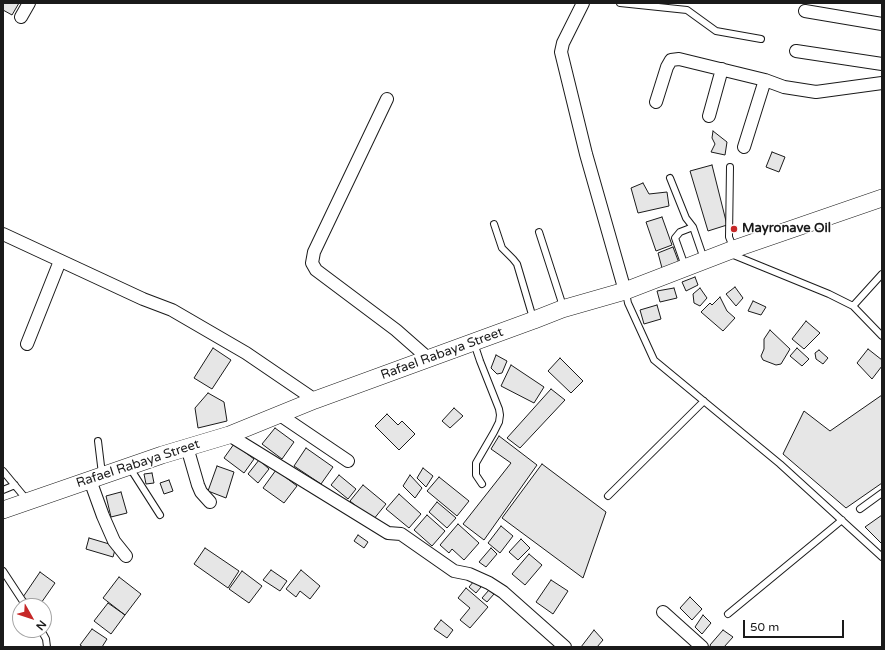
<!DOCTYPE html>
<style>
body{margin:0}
#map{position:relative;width:885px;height:650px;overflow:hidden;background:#fff;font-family:"Varela Round",sans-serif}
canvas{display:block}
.frame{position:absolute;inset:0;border:4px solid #1a1a1a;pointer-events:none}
.north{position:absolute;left:12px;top:598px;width:40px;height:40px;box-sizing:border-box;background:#fff;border:1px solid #a3a3a3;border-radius:50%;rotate:129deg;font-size:11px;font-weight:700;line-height:16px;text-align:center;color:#1a1a1a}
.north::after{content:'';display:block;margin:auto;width:14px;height:18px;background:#c62828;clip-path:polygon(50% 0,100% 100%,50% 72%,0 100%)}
.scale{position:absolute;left:743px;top:620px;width:101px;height:18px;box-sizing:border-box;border:2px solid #1a1a1a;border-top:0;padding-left:5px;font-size:12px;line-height:14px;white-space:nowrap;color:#1a1a1a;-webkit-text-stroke:3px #fff;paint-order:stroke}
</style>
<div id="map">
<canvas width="885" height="650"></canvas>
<div class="frame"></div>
<div class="north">N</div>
<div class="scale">50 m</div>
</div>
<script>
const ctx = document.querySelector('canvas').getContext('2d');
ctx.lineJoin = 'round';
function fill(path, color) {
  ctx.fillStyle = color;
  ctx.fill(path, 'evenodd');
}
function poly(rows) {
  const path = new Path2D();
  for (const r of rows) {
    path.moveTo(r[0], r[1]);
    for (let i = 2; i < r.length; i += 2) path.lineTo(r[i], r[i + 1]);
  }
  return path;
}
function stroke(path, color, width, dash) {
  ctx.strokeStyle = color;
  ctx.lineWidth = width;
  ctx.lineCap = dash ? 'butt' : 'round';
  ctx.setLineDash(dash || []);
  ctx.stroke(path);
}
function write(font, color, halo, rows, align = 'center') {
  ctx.font = font + ' "Varela Round",sans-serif';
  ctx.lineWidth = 3;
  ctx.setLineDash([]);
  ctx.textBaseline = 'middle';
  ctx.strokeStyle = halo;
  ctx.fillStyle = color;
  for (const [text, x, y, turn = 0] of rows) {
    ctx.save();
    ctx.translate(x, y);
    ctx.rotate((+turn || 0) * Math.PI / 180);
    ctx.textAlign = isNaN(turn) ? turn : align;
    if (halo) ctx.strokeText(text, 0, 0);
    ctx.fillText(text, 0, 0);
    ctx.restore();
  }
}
const building = poly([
 [3,3,19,3,12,15,3,10,3,3],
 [713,131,727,142,725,155,711,152,715,144,712,138,713,131],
 [772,152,785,157,779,172,766,167,772,152],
 [712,165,727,225,708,231,690,171,712,165],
 [643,183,649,194,667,192,669,206,638,213,631,188,643,183],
 [662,217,672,245,656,251,646,222,662,217],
 [673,247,679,263,662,268,658,253,673,247],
 [695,277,698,285,686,291,682,282,695,277],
 [735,287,743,298,736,306,726,294,735,287],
 [674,288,677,298,660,302,657,291,674,288],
 [700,288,707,298,700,306,694,303,693,294,700,288],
 [720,297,727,311,735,318,723,331,701,312,710,303,712,305,720,297],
 [753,301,766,307,761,315,748,311,753,301],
 [657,305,661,319,644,324,640,310,657,305],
 [806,321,820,333,804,349,792,339,806,321],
 [770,330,790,349,781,364,776,365,763,360,761,356,764,349,764,339,770,330],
 [213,348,231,360,212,389,194,378,213,348],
 [797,348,809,359,802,366,790,356,797,348],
 [868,349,882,360,882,366,872,379,857,363,868,349],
 [819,350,828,358,823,364,816,359,815,353,819,350],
 [496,355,507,361,502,373,497,374,491,368,496,355],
 [560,358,583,381,571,393,548,371,560,358],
 [511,365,544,387,534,403,501,386,511,365],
 [551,389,565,400,520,448,507,438,551,389],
 [208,393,224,402,227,421,198,428,195,408,208,393],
 [882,395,882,483,846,508,783,454,804,411,830,431,882,395],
 [454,408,463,416,450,428,442,421,454,408],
 [387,414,398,425,402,421,415,434,399,450,375,426,387,414],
 [275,428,294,442,282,459,262,444,275,428],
 [499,436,537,465,484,540,463,524,511,463,491,449,499,436],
 [234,444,254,459,244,473,224,458,234,444],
 [306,448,333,467,321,484,294,466,306,448],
 [259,460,269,469,258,483,248,474,259,460],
 [542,464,606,512,583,578,502,518,542,464],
 [217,466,234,472,226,498,208,491,217,466],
 [423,468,433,476,426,487,417,478,423,468],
 [276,470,297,486,284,503,263,488,276,470],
 [152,473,154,483,146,484,144,474,152,473],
 [339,475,356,489,348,499,331,485,339,475],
 [410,475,422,488,415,498,403,486,410,475],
 [439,477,469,501,457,516,427,491,439,477],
 [169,480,173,491,164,494,160,483,169,480],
 [363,485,386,504,373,520,350,501,363,485],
 [121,492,127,513,111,517,106,496,121,492],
 [399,494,421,514,409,528,386,509,399,494],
 [437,502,456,518,447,528,429,512,437,502],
 [427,515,445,531,432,546,414,530,427,515],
 [882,515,882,544,865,527,882,515],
 [458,524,479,543,464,560,452,549,449,553,440,545,458,524],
 [501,526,513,536,500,553,488,543,501,526],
 [358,535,368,542,364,548,354,541,358,535],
 [89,538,116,546,113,557,86,549,89,538],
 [521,539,530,548,518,560,509,552,521,539],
 [205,548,239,571,228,588,194,564,205,548],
 [491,548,497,554,486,567,479,562,491,548],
 [529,554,542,565,525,585,512,574,529,554],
 [271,570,287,581,280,591,263,580,271,570],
 [301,570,320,586,310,599,300,591,296,597,286,589,301,570],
 [242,571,262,586,249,603,229,589,242,571],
 [40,572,55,583,39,606,36,606,23,597,40,572],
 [119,577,141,594,125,615,103,598,119,577],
 [551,580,568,591,553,614,536,602,551,580],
 [474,581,481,587,476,593,469,587,474,581],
 [466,588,488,607,470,628,460,620,470,608,458,598,466,588],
 [489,590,494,594,487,602,482,598,489,590],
 [690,597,702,609,692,620,680,608,690,597],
 [108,603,125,615,111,634,94,621,108,603],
 [703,615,711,623,702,634,695,627,703,615],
 [441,620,453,630,447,638,434,629,441,620],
 [92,629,107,639,102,647,83,647,80,645,92,629],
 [594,630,603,640,597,647,581,647,594,630],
 [723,630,733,637,724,647,711,647,710,645,723,630]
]);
fill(building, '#e6e6e6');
stroke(building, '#1a1a1a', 1);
const lane = poly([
 [620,3,687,10,716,31,761,39],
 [730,167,729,237,734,249],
 [670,178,686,218,693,227,704,259],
 [494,224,502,248,513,259,517,264,533,318],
 [539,232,561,300,562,308],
 [731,254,829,294,853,306,882,336],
 [685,266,675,238,680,232,693,227],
 [626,293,628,303,654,360,780,464,882,557],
 [853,306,882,274],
 [474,343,480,361,499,409,500,415,499,422,494,432,476,463,476,475,482,484],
 [98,441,102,474],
 [130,468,160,515],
 [3,471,27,500],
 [3,490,15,485],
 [608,496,704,401],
 [860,509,882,493],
 [3,571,26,606],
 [728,614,842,520],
 [41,630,46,639,47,647]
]);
const street = poly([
 [583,3,563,43,561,52,586,154,625,291],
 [805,11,882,24],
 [21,17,29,3],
 [796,51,882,64],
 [387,99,314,252,312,263,316,270,396,330,429,359],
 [656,102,667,67,671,60,679,59,765,80,784,87,816,92,882,83],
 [709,116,722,69],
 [744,147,765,80],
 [3,234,143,299,172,310,246,353,315,400],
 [27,344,60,261],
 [280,415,348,461],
 [229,435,388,533,401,534,454,571,469,574,489,583,503,592,565,647],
 [187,447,198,485,201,492,210,502],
 [90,480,103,516,114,541,126,556],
 [663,612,702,647]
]);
const secondary = poly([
 [3,510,162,455,229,435,315,400,534,320,562,309,625,291,734,249,882,198]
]);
stroke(lane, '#1a1a1a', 8);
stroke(street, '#1a1a1a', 14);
stroke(secondary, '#1a1a1a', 18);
stroke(lane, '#fff', 6);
stroke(street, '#fff', 12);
stroke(secondary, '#fff', 17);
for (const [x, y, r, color] of [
 [734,229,4,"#c62828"]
]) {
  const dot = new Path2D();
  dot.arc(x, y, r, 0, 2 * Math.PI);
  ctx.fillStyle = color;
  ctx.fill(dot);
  stroke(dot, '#fff', 1.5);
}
write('bold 13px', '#1a1a1a', '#fff', [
 ["Mayronave Oil",742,229]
], 'left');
write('13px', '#1a1a1a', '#fff', [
 ["Rafael Rabaya Street",442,354,-20],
 ["Rafael Rabaya Street",138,464,-18]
]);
</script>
